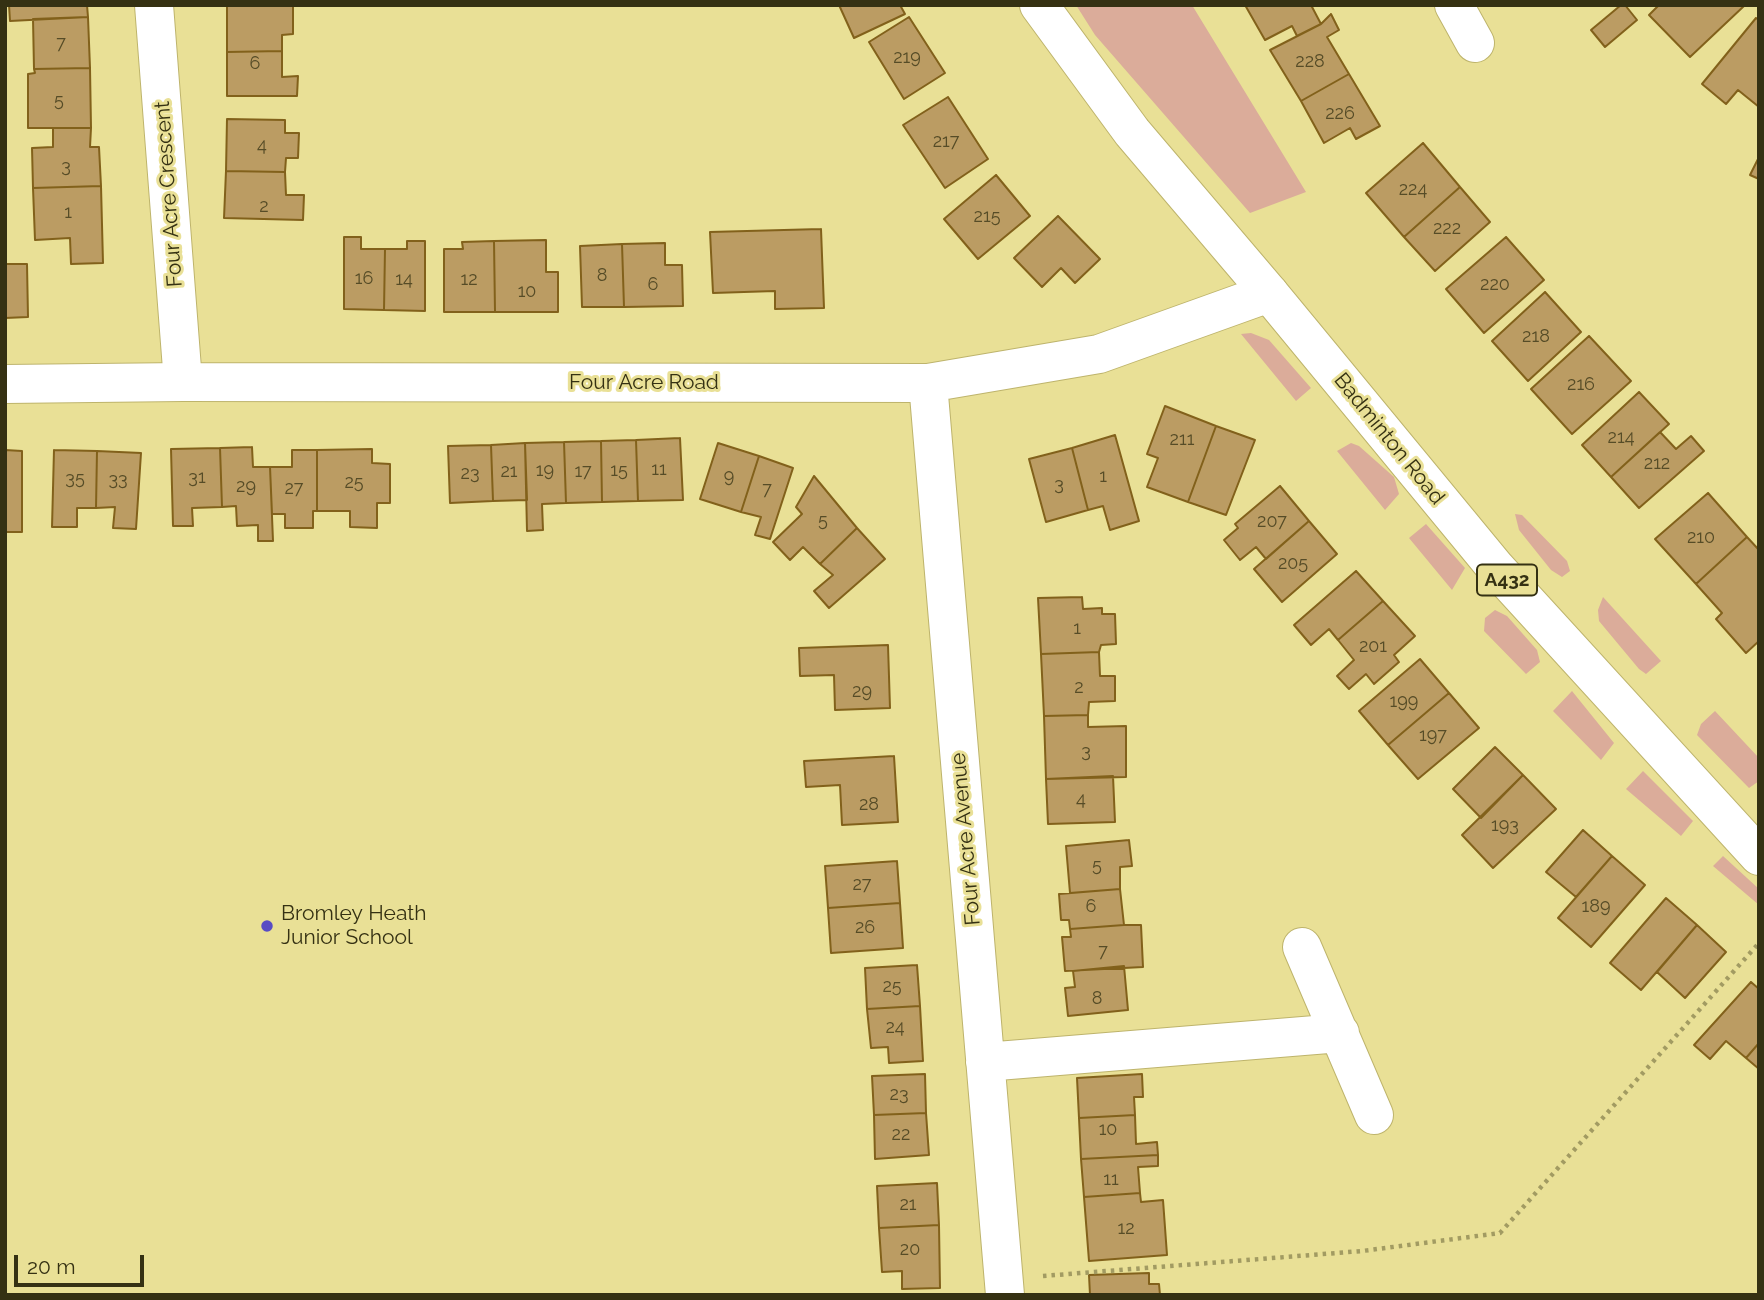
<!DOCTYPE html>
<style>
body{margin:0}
#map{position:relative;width:1764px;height:1300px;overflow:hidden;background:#e9e096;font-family:Raleway,sans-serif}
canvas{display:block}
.frame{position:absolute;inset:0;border:7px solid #353113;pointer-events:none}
.scale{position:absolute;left:14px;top:1255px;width:130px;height:32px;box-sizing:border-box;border:4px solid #353113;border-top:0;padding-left:9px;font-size:21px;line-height:24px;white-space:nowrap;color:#353113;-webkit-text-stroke:5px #e9e096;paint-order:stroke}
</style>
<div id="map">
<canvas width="1764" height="1300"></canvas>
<div class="frame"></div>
<div class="scale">20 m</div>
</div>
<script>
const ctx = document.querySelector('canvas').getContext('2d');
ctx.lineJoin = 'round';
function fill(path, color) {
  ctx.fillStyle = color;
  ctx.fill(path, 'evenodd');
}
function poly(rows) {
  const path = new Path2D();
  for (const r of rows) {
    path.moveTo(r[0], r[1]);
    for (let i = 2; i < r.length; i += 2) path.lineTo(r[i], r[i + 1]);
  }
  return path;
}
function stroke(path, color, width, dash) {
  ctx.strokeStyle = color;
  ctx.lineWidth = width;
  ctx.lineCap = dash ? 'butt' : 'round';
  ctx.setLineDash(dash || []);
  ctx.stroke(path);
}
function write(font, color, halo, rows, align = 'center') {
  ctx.font = font + ' Raleway,sans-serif';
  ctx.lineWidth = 6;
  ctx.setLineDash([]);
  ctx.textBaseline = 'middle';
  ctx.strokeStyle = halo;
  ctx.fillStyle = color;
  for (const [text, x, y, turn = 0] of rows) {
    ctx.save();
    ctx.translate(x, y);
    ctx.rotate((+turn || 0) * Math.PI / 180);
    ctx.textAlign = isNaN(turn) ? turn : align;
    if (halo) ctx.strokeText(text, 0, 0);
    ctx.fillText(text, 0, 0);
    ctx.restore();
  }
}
fill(poly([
 [1076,5,1192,5,1306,192,1250,213,1095,35],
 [1251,333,1269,340,1311,388,1296,401,1241,334],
 [1351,443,1359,446,1394,477,1399,494,1385,510,1337,451],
 [1515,514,1522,515,1567,561,1570,571,1562,577,1551,570,1519,530],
 [1426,524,1465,568,1452,590,1409,538],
 [1603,597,1661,661,1646,674,1639,669,1599,621,1598,610],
 [1495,610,1507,616,1537,650,1540,662,1526,674,1484,631,1485,618],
 [1572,691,1614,743,1601,760,1553,711],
 [1715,711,1759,758,1759,781,1749,788,1697,735,1701,724],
 [1643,771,1693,821,1681,836,1626,789],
 [1723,856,1759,889,1759,905,1713,866]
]), '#dbac9a');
const building = poly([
 [9,5,87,5,88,17,10,21,9,5],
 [227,5,293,5,293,34,282,35,282,51,227,52,227,5],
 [839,5,900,5,905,14,854,38,839,5],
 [1245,5,1311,5,1321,24,1297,36,1292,26,1265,40,1245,5],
 [1621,5,1625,5,1637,20,1605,47,1591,30,1621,5],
 [1659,5,1743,5,1744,6,1690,57,1649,15,1659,5],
 [1331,14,1339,30,1327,37,1349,74,1301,101,1270,50,1321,24,1331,14],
 [88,17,90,68,34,69,33,19,88,17],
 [909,17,945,73,904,99,869,42,909,17],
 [1756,18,1759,20,1759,107,1738,90,1726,104,1702,84,1756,18],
 [282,51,282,77,298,76,297,96,227,96,227,52,282,51],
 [90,68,91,128,28,128,28,74,35,73,34,69,90,68],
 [1349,74,1380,126,1356,139,1350,128,1324,143,1301,101,1349,74],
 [948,97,988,159,945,188,903,125,948,97],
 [227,119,285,120,285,133,299,133,298,158,286,158,285,172,226,171,227,119],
 [53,128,91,128,90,147,99,147,101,186,33,188,32,148,53,147,53,128],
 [1423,143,1460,187,1404,237,1366,193,1423,143],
 [1759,157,1759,179,1750,175,1759,157],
 [226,171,285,172,286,195,304,195,303,220,224,218,226,171],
 [996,175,1030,216,978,259,944,219,996,175],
 [101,186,103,263,71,264,70,238,35,240,33,188,101,186],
 [1460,187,1490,222,1435,271,1404,237,1460,187],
 [1058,216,1100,259,1075,283,1061,268,1042,287,1014,258,1058,216],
 [821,229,824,308,775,309,775,291,713,293,710,232,821,229],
 [344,237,361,237,361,249,385,249,384,310,344,309,344,237],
 [1506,237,1544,280,1484,333,1446,289,1506,237],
 [546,240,546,272,558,272,558,312,495,312,494,241,546,240],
 [407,241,425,241,425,311,384,310,385,249,407,249,407,241],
 [494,241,495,312,444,312,444,249,463,249,462,242,494,241],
 [665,243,665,265,682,265,683,306,624,307,622,244,665,243],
 [622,244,624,307,582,307,580,246,622,244],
 [5,264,27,264,28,317,5,318,5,264],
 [1545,292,1581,332,1528,381,1492,341,1545,292],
 [1589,336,1631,381,1572,434,1531,389,1589,336],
 [1639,392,1669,424,1611,477,1582,445,1639,392],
 [1165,406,1216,426,1188,502,1147,487,1158,458,1147,454,1165,406],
 [1216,426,1255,440,1226,515,1188,502,1216,426],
 [1660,432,1676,449,1691,436,1704,451,1639,508,1611,477,1660,432],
 [1115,435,1139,521,1110,530,1103,506,1088,510,1072,448,1115,435],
 [680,438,683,500,638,501,636,440,680,438],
 [636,440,638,501,602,502,601,441,636,440],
 [601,441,602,502,566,503,564,442,601,441],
 [564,442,566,503,542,504,543,530,527,531,525,443,564,442],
 [525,443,527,500,493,501,491,445,525,443],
 [718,443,759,456,741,512,700,499,718,443],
 [491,445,493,501,450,503,448,446,491,445],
 [252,447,253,467,270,467,273,541,258,541,258,525,237,526,236,506,222,507,220,448,252,447],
 [220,448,222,507,192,508,193,526,173,526,171,449,220,448],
 [1072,448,1088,510,1046,522,1029,459,1072,448],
 [372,449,372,463,390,464,390,503,377,503,377,528,350,527,350,511,317,511,317,450,372,449],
 [5,450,22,451,22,532,5,532,5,450],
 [54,450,97,451,96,508,77,508,77,527,52,527,54,450],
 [292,450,317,450,317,511,313,511,313,528,285,528,285,514,272,514,270,467,292,467,292,450],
 [97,451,141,453,136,529,113,528,115,507,96,508,97,451],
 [759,456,793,468,770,539,755,535,761,517,741,512,759,456],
 [814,476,857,528,820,564,803,547,790,560,773,542,802,514,796,507,814,476],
 [1280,486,1309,521,1266,559,1256,547,1240,560,1224,540,1238,528,1235,524,1280,486],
 [1708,493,1747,537,1696,584,1655,539,1708,493],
 [1309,521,1337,554,1282,602,1254,569,1309,521],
 [857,528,885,559,829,608,814,591,833,575,820,564,857,528],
 [1747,537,1759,550,1759,641,1746,653,1716,619,1722,613,1696,584,1747,537],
 [1356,571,1383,601,1338,640,1329,629,1311,645,1294,625,1356,571],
 [1082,597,1083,609,1102,608,1102,614,1115,614,1116,644,1101,645,1099,652,1041,654,1038,598,1082,597],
 [1383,601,1415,636,1394,655,1399,662,1374,684,1366,674,1349,689,1337,676,1354,660,1338,640,1383,601],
 [888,645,890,708,835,710,834,675,800,676,799,648,888,645],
 [1099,652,1100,676,1115,676,1115,701,1089,702,1088,715,1044,716,1041,654,1099,652],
 [1420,659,1449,693,1388,745,1359,711,1420,659],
 [1449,693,1479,728,1418,779,1388,745,1449,693],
 [1088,715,1088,727,1126,726,1126,777,1046,779,1044,716,1088,715],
 [1495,747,1523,775,1481,818,1453,789,1495,747],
 [894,756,898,822,842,825,840,785,806,787,804,761,894,756],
 [1523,775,1556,809,1493,868,1462,835,1523,775],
 [1113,776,1115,822,1048,824,1046,779,1113,776],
 [1583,830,1612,856,1576,897,1546,872,1583,830],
 [1129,840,1132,866,1120,867,1120,889,1070,893,1066,846,1129,840],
 [1612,856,1645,885,1591,947,1558,918,1612,856],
 [897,861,900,903,828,908,825,866,897,861],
 [1120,889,1124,925,1070,929,1069,920,1061,920,1059,894,1120,889],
 [1666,898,1697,925,1641,990,1610,963,1666,898],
 [900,903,903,948,831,953,828,908,900,903],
 [1124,925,1141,925,1143,967,1065,971,1062,937,1071,937,1070,929,1124,925],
 [1697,925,1726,952,1685,998,1657,972,1697,925],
 [917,965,920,1006,867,1009,865,968,917,965],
 [1124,966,1128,1010,1068,1016,1065,988,1075,987,1073,971,1124,966],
 [1751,982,1759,989,1759,1043,1746,1058,1726,1041,1710,1059,1694,1045,1751,982],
 [920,1006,923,1061,889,1063,888,1047,871,1048,867,1009,920,1006],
 [1759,1043,1759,1069,1746,1058,1759,1043],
 [925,1074,926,1113,874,1115,872,1076,925,1074],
 [1142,1074,1143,1097,1134,1097,1135,1115,1079,1118,1077,1078,1142,1074],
 [926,1113,929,1155,875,1159,874,1115,926,1113],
 [1135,1115,1136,1144,1157,1142,1158,1155,1081,1159,1079,1118,1135,1115],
 [1158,1155,1158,1166,1138,1167,1140,1193,1084,1197,1081,1159,1158,1155],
 [937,1183,939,1225,879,1228,877,1186,937,1183],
 [1140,1193,1141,1202,1163,1200,1167,1255,1089,1261,1084,1197,1140,1193],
 [939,1225,940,1288,902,1289,902,1271,882,1272,879,1228,939,1225],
 [1149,1273,1149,1284,1159,1284,1160,1295,1090,1295,1089,1275,1149,1273]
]);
fill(building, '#bb9c63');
stroke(building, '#82611b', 2);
const minor = poly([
 [154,5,183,382],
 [1454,5,1475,43],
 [928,383,1005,1295],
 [5,384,183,382,928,383,1099,354,1269,293],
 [1302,947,1374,1115],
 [985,1062,1340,1033]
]);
const major = poly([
 [1039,5,1132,132,1269,293,1495,567,1759,856]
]);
stroke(minor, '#beb46c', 40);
stroke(major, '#beb46c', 40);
stroke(poly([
 [1043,1276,1362,1251,1500,1233,1759,943]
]), '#a29b62', 4.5, [3.5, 5]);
stroke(minor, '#fff', 38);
stroke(major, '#fff', 38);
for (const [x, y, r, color] of [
 [267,926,7,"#584cc4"]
]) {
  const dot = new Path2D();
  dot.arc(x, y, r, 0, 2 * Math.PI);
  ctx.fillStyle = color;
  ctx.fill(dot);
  stroke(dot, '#e9e096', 2.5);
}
write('18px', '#564c27', null, [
 ["7",61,44],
 ["219",907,58],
 ["228",1310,62],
 ["6",255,64],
 ["5",59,101],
 ["226",1340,114],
 ["217",946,142],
 ["4",262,146],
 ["3",66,167],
 ["224",1413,190],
 ["2",264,207],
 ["1",68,213],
 ["215",987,217],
 ["222",1447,229],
 ["8",602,276],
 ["16",364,279],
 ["14",404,280],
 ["12",469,280],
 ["6",653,285],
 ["220",1495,285],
 ["10",527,292],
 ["218",1536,337],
 ["216",1581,385],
 ["214",1621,438],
 ["211",1182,440],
 ["212",1657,464],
 ["11",659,470],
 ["19",545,471],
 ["15",619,471],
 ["21",509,472],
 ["17",583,472],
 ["23",470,474],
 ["9",729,477],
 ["1",1103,477],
 ["31",197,478],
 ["35",75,479],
 ["33",118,480],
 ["25",354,483],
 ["3",1059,485],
 ["29",246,487],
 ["27",294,489],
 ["7",767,490],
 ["5",823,521],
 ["207",1272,522],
 ["210",1701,538],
 ["205",1293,564],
 ["1",1077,629],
 ["201",1373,647],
 ["2",1079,688],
 ["29",862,692],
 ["199",1404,702],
 ["197",1433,736],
 ["3",1086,752],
 ["4",1081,800],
 ["28",869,805],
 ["193",1505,826],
 ["5",1097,866],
 ["27",862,885],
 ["6",1091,907],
 ["189",1596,907],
 ["26",865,928],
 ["7",1103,952],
 ["25",892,987],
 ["8",1097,999],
 ["24",895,1028],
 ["23",899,1095],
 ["10",1108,1130],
 ["22",901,1135],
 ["11",1111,1180],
 ["21",908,1205],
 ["12",1126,1229],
 ["20",910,1250]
]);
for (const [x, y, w] of [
 [1507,580,60]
]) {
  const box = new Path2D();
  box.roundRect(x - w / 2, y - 15.5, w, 31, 5);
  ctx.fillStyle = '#e9e096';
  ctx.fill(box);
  stroke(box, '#353113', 2);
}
write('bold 19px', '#353113', null, [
 ["A432",1507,580]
]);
write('21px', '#353113', '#e9e096', [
 ["Four Acre Crescent",169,194,-94],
 ["Four Acre Road",644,383],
 ["Badminton Road",1389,439,51],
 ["Four Acre Avenue",966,839,-95]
]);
write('21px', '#353113', '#e9e096', [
 ["Bromley Heath",281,914],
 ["Junior School",281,938]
], 'left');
</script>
